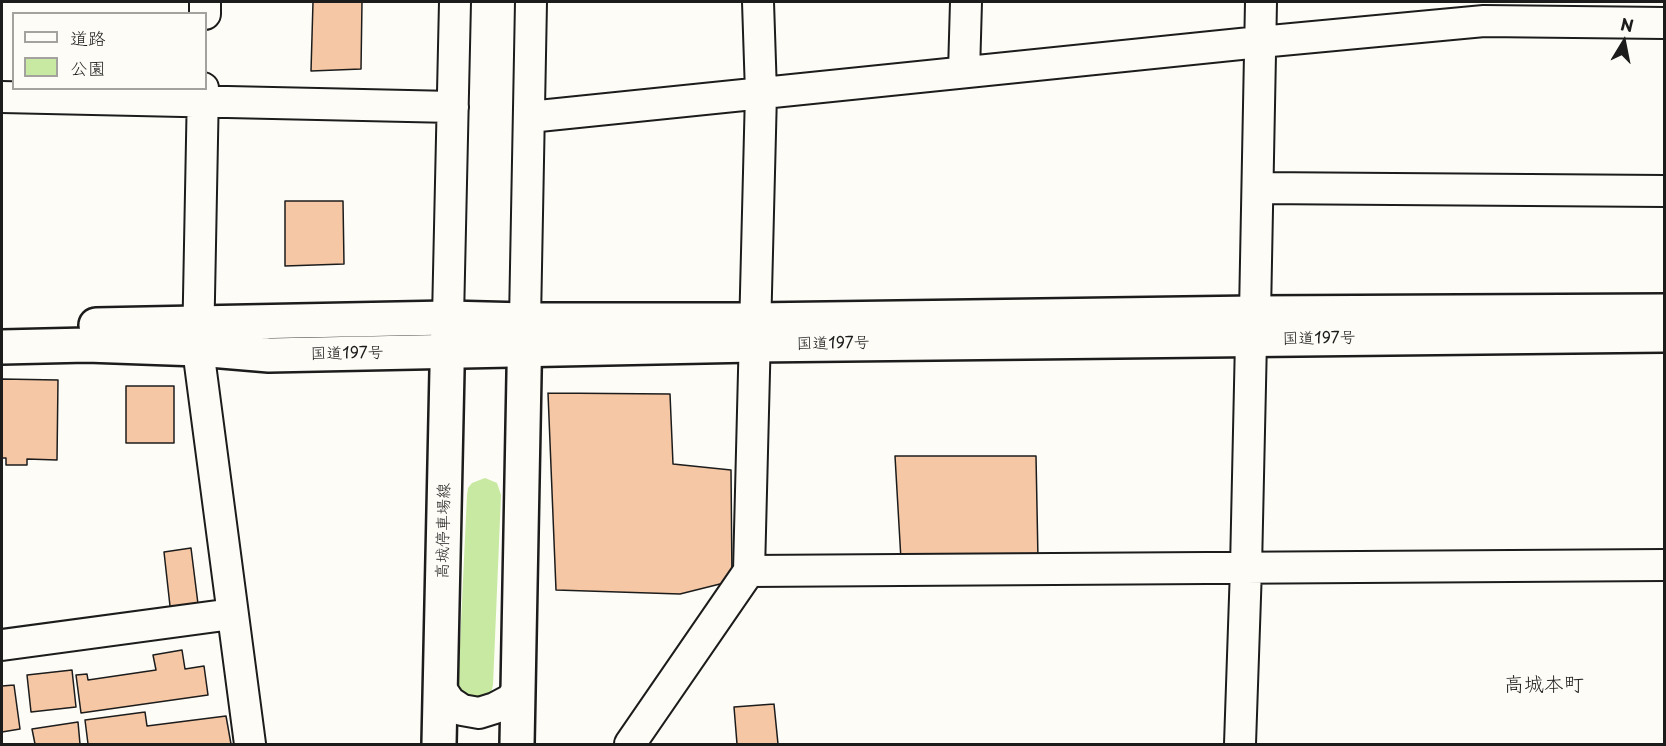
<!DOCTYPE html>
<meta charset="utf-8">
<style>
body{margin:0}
#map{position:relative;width:1666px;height:746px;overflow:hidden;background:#fdfcf7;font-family:"Playpen Sans","Klee One",sans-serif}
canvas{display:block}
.frame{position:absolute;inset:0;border:3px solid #1c1c1c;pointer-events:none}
.legend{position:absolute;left:12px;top:12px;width:195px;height:78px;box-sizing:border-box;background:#fdfcf7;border:2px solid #a3a29f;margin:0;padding:8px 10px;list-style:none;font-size:18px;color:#1c1c1c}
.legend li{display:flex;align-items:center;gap:12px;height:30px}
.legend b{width:30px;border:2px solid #a3a29f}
.north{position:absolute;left:1594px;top:12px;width:60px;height:60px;-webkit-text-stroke:4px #fdfcf7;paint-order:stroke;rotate:10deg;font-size:16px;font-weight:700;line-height:24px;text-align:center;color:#1c1c1c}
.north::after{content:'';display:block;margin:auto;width:21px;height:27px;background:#1c1c1c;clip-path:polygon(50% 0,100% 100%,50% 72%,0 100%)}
</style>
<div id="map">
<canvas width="1666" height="746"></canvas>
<div class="frame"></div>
<ul class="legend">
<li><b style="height:8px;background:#fdfcf7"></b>道路</li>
<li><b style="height:16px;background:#c7e9a1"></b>公園</li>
</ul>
<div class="north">N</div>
</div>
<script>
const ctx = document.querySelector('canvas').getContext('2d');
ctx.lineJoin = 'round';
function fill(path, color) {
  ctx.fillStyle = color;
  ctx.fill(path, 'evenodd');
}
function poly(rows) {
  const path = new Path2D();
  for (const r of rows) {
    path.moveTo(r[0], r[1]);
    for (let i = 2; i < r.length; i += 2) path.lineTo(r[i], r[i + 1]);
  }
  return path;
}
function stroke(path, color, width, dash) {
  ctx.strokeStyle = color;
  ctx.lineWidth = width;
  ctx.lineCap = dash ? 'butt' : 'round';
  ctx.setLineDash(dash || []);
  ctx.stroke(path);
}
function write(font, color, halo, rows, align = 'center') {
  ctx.font = font + ' "Playpen Sans","Klee One",sans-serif';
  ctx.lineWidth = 4.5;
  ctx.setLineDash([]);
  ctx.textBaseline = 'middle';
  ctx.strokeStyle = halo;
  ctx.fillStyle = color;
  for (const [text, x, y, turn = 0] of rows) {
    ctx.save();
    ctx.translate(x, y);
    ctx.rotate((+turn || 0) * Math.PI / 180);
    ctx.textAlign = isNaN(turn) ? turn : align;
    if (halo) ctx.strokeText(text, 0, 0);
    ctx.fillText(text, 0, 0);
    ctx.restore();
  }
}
fill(poly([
 [485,478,497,483,501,495,493,685,491,693,483,701,461,695,458,687,467,495,468,488,472,483]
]), '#c7e9a1');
const building = poly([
 [313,2,362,2,361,69,311,71,313,2],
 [285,201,343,201,344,264,285,266,285,201],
 [2,379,58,380,57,460,27,459,27,465,6,465,6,458,2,458,2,379],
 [126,386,174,386,174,443,126,443,126,386],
 [548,393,670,394,673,464,731,470,732,581,680,594,556,590,548,393],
 [895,456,1036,456,1038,559,901,560,895,456],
 [191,548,199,612,171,615,164,552,191,548],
 [182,650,185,669,204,666,208,695,81,713,76,675,87,674,88,680,156,670,153,655,182,650],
 [72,670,76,707,31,712,27,675,72,670],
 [14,685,20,729,2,732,2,686,14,685],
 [774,704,778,744,737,744,734,707,774,704],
 [145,712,147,726,226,716,231,744,88,744,85,720,145,712],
 [78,722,80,744,35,744,32,729,78,722]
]);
fill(building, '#f5c7a4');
stroke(building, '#1c1c1c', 1.5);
const minor = poly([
 [205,14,205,2],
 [964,72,966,2],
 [203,88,198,349,250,744],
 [2,97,453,107],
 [529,117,1260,42,1484,21,1664,23],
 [1258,188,1664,191],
 [448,318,455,2],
 [525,320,531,2],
 [749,571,1664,565],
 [2,645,232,614],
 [441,689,450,702,462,710,479,713,495,708,510,700,518,690],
 [630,744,749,571,761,93,758,2],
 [1240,744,1246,568,1251,340,1255,313,1261,2]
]);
const major = poly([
 [439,744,448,323],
 [517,744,525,322]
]);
const highway = poly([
 [96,325,448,318,525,320,755,320,1255,313,1664,311],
 [2,347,87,345,198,349,269,355,753,345,1664,335]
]);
stroke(minor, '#1c1c1c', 34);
stroke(major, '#1c1c1c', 38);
stroke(highway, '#1c1c1c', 38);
stroke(minor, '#fdfcf7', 30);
stroke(major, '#fdfcf7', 33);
stroke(highway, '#fdfcf7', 33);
write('16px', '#1c1c1c', '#fdfcf7', [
 ["国道197号",1319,339,-1],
 ["国道197号",833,344,-1],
 ["国道197号",347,354,-1],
 ["高城停車場線",444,531,-89]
]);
write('20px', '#1c1c1c', '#fdfcf7', [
 ["高城本町",1544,685]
]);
</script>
